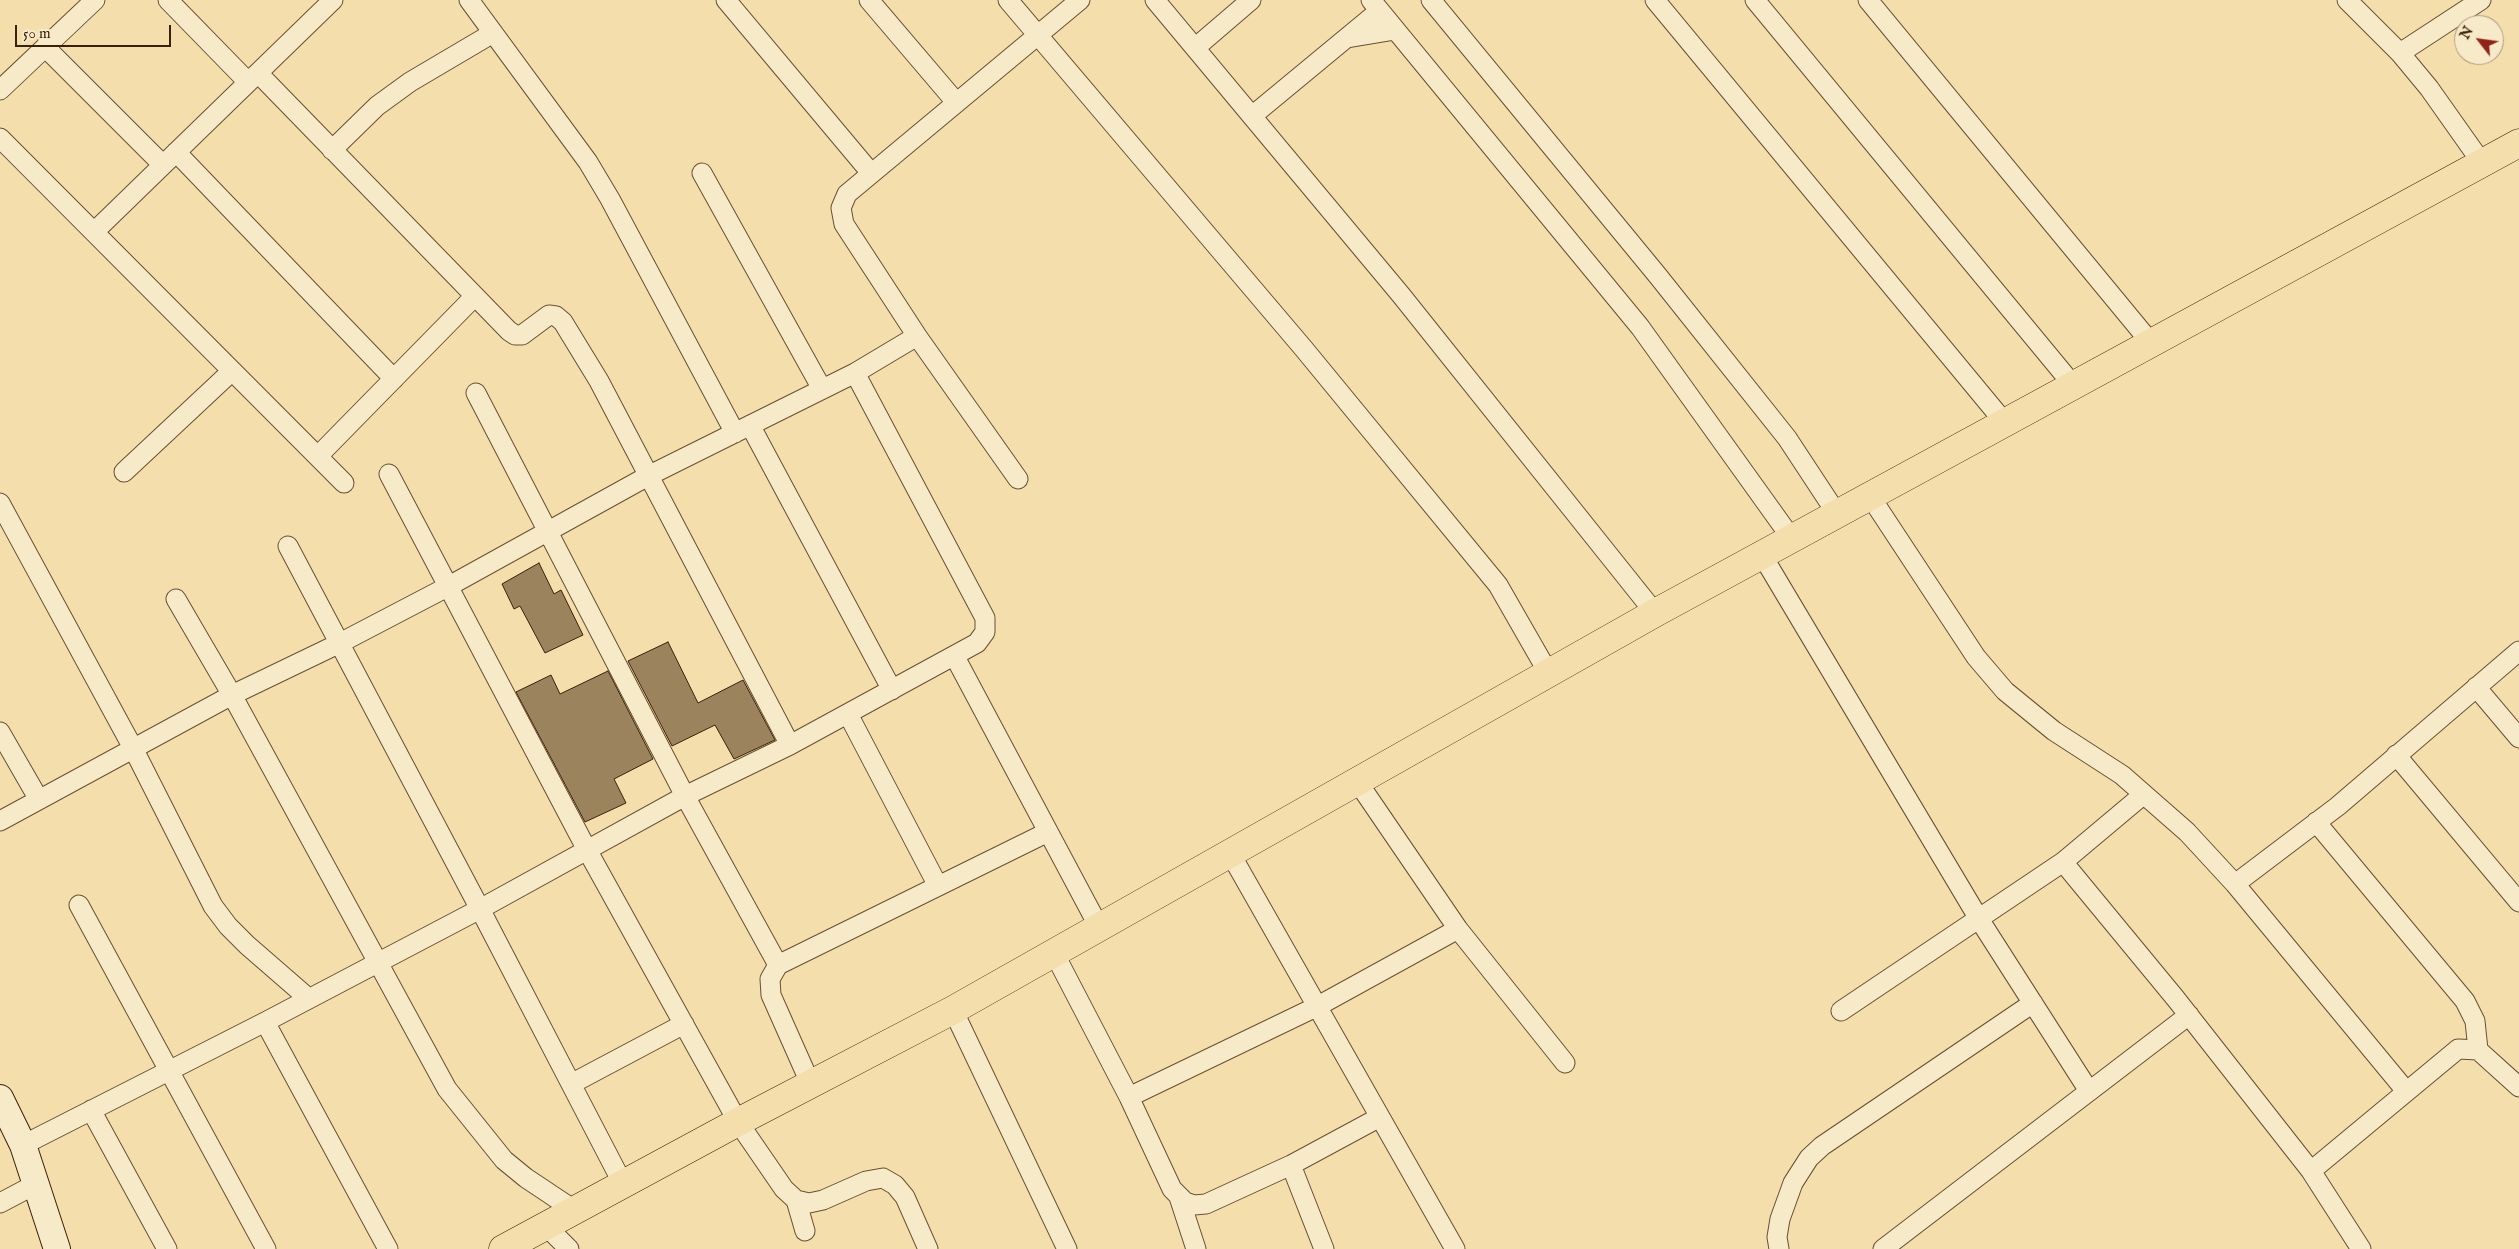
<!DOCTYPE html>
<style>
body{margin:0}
#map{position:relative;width:2519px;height:1249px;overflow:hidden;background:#f3deac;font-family:"IM FELL English",serif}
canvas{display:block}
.north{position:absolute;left:2454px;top:15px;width:50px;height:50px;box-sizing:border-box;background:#f7eac9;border:1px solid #ab997c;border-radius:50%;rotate:300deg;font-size:14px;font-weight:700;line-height:20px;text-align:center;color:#3a2008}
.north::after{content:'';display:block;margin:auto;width:18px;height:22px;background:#8f2418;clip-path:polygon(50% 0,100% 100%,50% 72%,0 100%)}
.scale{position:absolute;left:15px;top:25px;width:156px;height:22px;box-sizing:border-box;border:2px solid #3a2008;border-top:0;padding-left:6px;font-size:15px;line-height:18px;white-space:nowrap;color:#3a2008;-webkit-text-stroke:4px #f7eac9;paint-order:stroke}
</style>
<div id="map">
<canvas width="2519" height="1249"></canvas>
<div class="north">N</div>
<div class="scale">50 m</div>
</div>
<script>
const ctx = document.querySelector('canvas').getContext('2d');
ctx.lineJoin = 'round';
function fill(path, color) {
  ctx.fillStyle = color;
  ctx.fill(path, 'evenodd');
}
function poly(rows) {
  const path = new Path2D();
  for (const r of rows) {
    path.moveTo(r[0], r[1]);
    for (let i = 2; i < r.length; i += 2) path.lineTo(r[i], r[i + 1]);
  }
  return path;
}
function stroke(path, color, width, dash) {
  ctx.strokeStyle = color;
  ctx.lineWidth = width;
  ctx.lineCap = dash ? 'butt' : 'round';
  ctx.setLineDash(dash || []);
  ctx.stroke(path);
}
const building = poly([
 [539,563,554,594,561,590,583,635,545,653,520,606,514,609,502,584,539,563],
 [668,642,698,703,743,680,775,740,734,759,715,725,672,746,628,661,668,642],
 [608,671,653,759,614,779,626,803,585,822,516,692,551,675,560,694,608,671]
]);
fill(building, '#9a835d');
stroke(building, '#3a2008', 1);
const street = poly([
 [168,0,248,82],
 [469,0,588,162,610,199,735,433],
 [726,0,871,173],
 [869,0,955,101],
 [1008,0,1304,349,1498,585,1549,674],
 [1155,0,1401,295,1655,613],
 [1371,0,1640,327,1792,539],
 [1431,0,1658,276,1787,438,1837,514],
 [1655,0,2005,423],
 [1755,0,2073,385],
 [1868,0,2151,343],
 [2347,0,2400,53,2429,88,2482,163],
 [1347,38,1395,30],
 [45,47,163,165],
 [1195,48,1251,0],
 [2400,53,2481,0],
 [258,73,509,331,515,335,522,335,549,315,556,316,563,322,599,381,790,745],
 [0,90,95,0],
 [1252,116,1379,11],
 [0,138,344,483],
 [332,150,377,106,410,82,493,33],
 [176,152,394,379],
 [702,173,822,389],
 [94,232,333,0],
 [476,393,685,796,778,965],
 [750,425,892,690],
 [318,456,475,296],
 [124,472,232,371],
 [389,474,586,848,738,1122,784,1189,796,1200,809,1203,823,1200,866,1181,883,1178,895,1185,905,1197,928,1249],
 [1018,479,917,336,844,224,841,208,847,194,1080,0],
 [1870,496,1976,657,2005,691,2054,731,2122,775,2187,832,2235,884,2406,1091],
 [0,503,133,748,213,906,228,926,247,945,308,998],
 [288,546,480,909,623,1184],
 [1762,555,1979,919,2089,1091],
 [176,599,232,695,447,1089,504,1160,526,1178,574,1210],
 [955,657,1099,927],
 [2476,687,2519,738],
 [848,714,938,886],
 [0,732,38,798],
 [2396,755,2519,902],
 [1357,781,1458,929,1565,1063],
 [0,821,232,695,340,643,449,586,648,476,855,373,917,336],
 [2316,822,2465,1001,2475,1021,2478,1050],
 [1230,853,1455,1249],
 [2063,862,2176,999,2311,1171,2361,1249],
 [2235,884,2338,806,2519,651],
 [79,905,266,1249],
 [1053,951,1129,1097,1172,1189,1185,1202,1194,1205,1206,1204,1291,1165,1380,1117],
 [953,1010,1067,1249],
 [1841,1011,2063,862,2144,794],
 [265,1022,388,1249],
 [571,1084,684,1024],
 [811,1085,771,995,770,979,778,965,1048,832],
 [1129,1097,1318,1006,1458,929],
 [91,1110,167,1249],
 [23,1145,265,1022,480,909,685,796,790,745,977,643,985,632,985,618,855,373],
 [1291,1165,1324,1249],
 [2311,1171,2458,1049,2478,1050,2519,1087],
 [1179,1197,1196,1249],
 [796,1200,805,1231],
 [0,1203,36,1184],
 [547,1227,569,1249],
 [1779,1249,1777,1237,1780,1219,1793,1183,1809,1158,1822,1146,2033,1003],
 [1883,1249,2189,1015]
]);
const secondary = poly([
 [0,1098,23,1145,57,1249]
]);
const primary = poly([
 [503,1249,738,1122,953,1010,1655,613,2519,143]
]);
stroke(street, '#685031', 21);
stroke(secondary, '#3a2008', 28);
stroke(primary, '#3a2008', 29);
stroke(street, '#f7eac9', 19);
stroke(secondary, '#f7eac9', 26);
stroke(primary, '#f3deac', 28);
</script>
